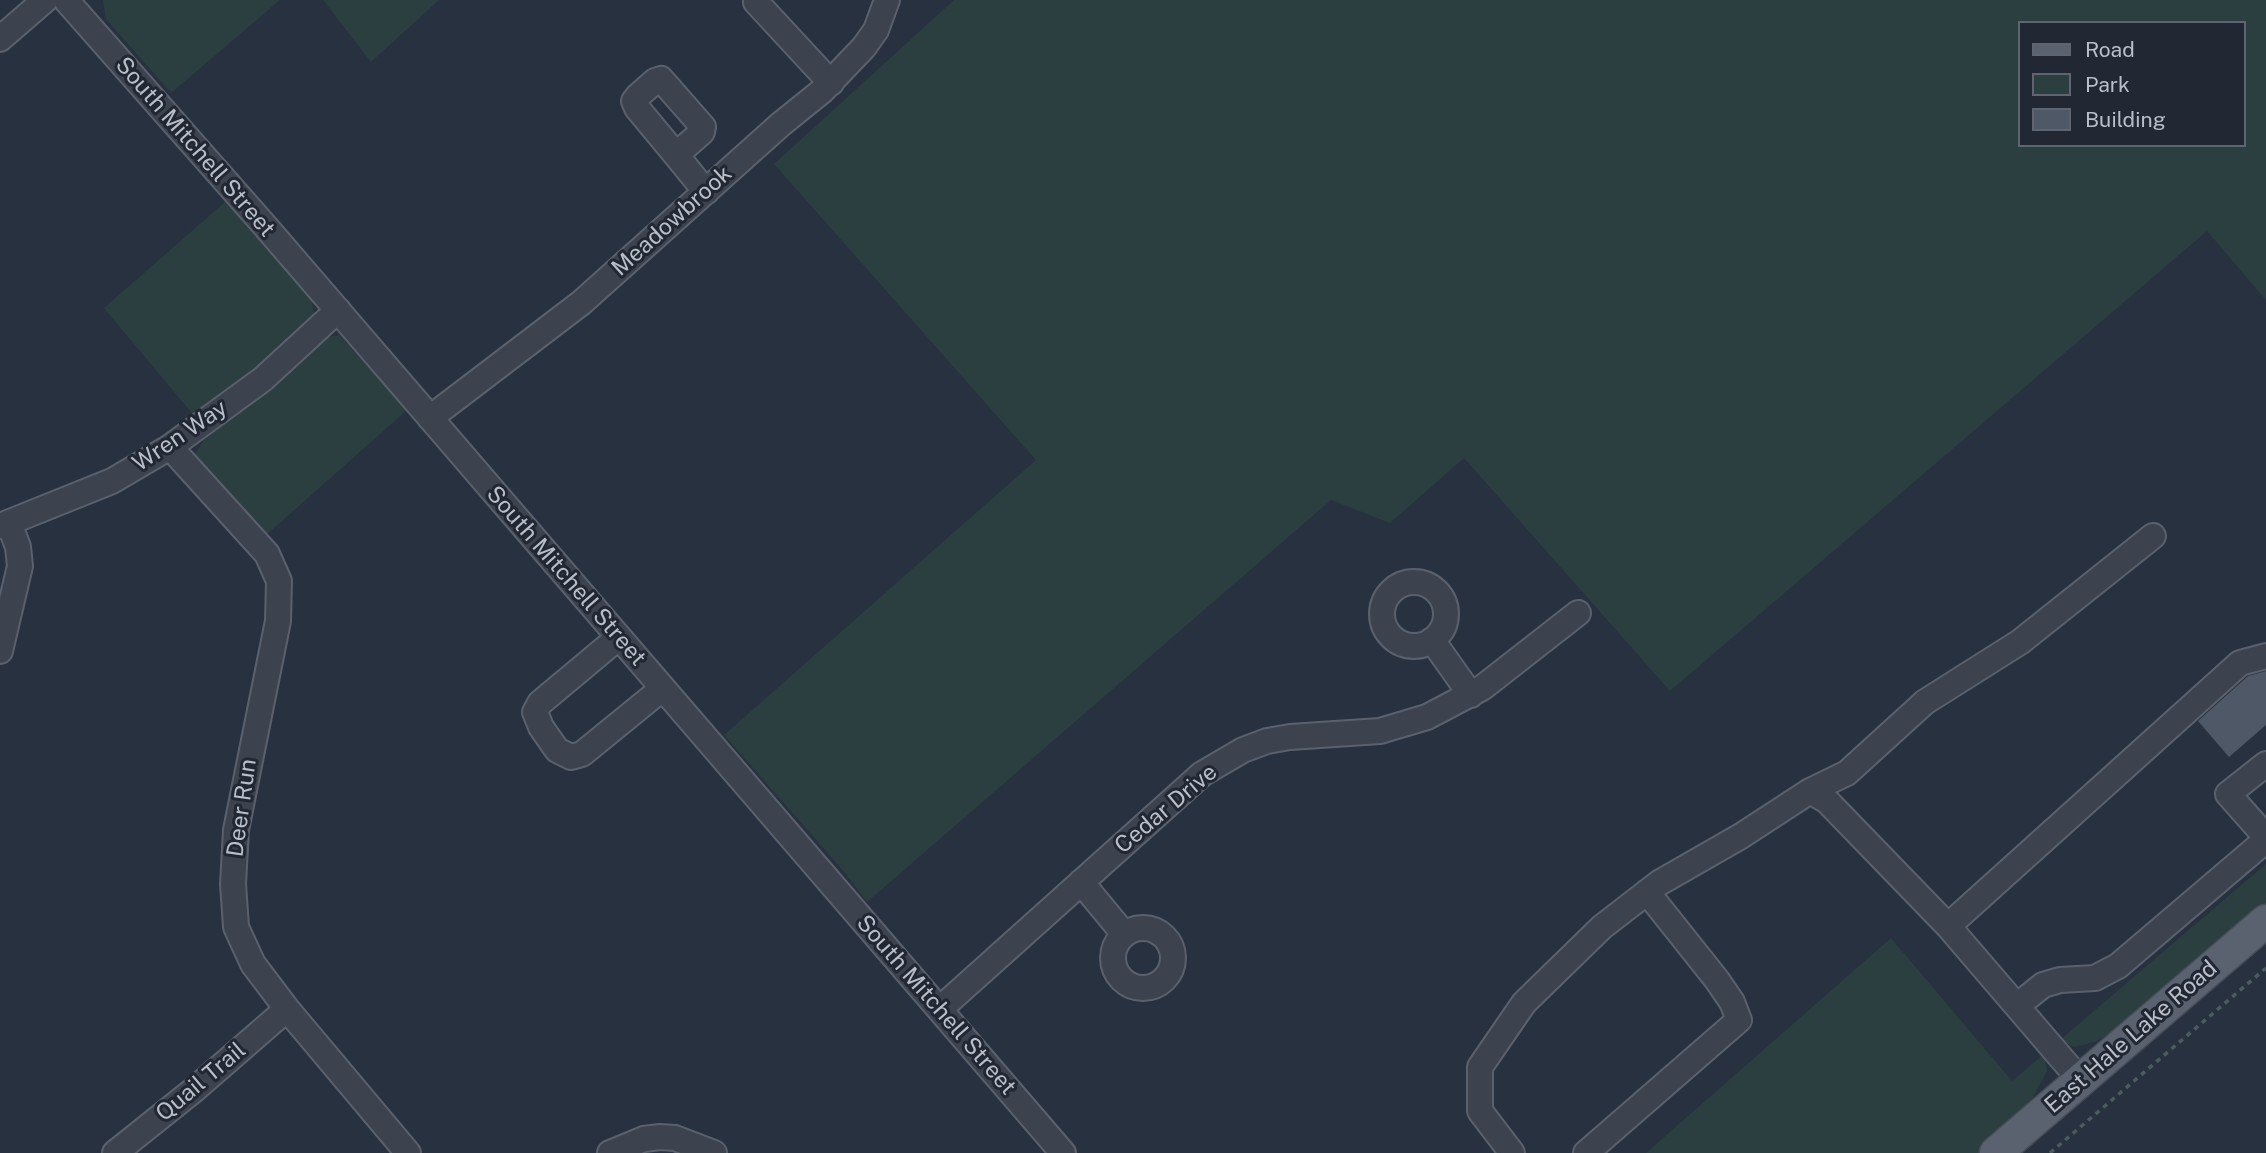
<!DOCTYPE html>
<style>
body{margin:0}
#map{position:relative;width:2266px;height:1153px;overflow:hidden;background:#28313f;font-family:"Public Sans",sans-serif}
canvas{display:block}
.legend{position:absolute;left:2018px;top:21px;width:228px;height:126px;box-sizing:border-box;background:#212834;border:2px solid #5e6470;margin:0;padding:9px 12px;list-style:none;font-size:21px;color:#b9bfc9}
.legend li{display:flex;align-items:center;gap:14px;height:35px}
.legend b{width:35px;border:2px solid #5e6470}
</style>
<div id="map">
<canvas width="2266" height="1153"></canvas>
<ul class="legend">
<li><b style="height:9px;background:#5a626f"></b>Road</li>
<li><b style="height:19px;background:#2b3f41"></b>Park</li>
<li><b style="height:19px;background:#4f5867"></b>Building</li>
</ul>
</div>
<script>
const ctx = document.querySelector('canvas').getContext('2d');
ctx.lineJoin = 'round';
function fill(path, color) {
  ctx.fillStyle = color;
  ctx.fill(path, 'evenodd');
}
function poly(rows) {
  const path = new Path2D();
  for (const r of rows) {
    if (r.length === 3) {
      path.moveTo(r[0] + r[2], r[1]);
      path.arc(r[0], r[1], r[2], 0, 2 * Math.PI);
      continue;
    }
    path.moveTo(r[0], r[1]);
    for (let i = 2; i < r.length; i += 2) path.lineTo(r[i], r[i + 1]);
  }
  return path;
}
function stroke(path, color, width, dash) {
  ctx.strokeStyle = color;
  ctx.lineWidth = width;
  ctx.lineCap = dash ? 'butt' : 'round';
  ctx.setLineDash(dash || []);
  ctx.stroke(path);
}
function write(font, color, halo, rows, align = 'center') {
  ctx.font = font + ' "Public Sans",sans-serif';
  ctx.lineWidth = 6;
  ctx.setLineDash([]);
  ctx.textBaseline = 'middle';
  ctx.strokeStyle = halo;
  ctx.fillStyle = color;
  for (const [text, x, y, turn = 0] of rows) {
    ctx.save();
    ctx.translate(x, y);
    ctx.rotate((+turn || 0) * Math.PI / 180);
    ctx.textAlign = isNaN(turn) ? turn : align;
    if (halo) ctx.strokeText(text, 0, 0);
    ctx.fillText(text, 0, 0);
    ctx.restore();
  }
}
fill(poly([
 [103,0,280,0,171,93,106,19],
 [323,0,439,0,371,62],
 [954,0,2266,0,2266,300,2207,231,1670,691,1464,458,1390,523,1331,500,867,902,846,874,724,735,1036,460,774,164],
 [2019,23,2243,23,2243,145,2019,145],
 [225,202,311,298,314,312,308,323,196,418,104,308],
 [339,335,407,410,264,537,198,467,195,454,204,440,326,337],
 [2266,864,2266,908,2132,1023,2094,1042,2074,1047,2060,1040],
 [1891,938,2012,1081,2044,1054,2047,1071,2023,1116,1980,1153,1646,1153]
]), '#2b3f41');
fill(poly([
 [2266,671,2266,725,2229,757,2198,721,2248,676]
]), '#4f5867');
const minor = poly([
 [66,0,266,227,1063,1153],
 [756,2,831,83],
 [0,39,45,0],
 [676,155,702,132,703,127,661,79,655,81,638,96,634,101,637,108,676,155,706,192],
 [430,418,581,303,781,124,822,91,864,47,876,30,887,0],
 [170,447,267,554,279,581,278,621,236,830,233,884,236,927,253,964,287,1009,408,1153],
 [0,526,112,481,170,447,263,379,338,310],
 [1414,614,32],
 [619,637,540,703,535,712,541,727,557,750,571,757,582,754,663,688],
 [1432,640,1471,695],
 [0,651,20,566,18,547,9,523],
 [2266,764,2228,794,2266,837],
 [1810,791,1847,773,1925,702,2020,642,2153,536],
 [1081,882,1124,934],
 [1948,926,2240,663,2266,656],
 [1143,958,30],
 [2018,1005,2043,985,2060,980,2095,978,2118,966,2266,840],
 [940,1009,1202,774,1243,750,1267,741,1290,737,1380,731,1427,717,1482,688,1578,613],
 [115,1153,195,1089,287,1009],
 [610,1153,644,1139,660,1137,675,1138,714,1153],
 [1512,1153,1480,1111,1480,1067,1524,1003,1602,927,1659,883,1741,836,1810,791,1827,801,1948,926,2081,1081],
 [1586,1153,1739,1020,1732,1002,1717,980,1647,892]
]);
const major = poly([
 [1996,1153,2266,921]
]);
stroke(minor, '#5a616c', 28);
stroke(major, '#464c58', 35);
stroke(poly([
 [2050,1153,2266,968]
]), '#4a5c5f', 3.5, [5, 5]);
stroke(minor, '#3c434f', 24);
stroke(major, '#5a626f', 32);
write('23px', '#b9bfc9', '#212834', [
 ["South Mitchell Street",195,147,49],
 ["Meadowbrook",672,221,-42],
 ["Wren Way",180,436,-34],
 ["South Mitchell Street",566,576,49],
 ["Deer Run",242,808,-82],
 ["Cedar Drive",1166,809,-40],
 ["South Mitchell Street",936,1005,49],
 ["East Hale Lake Road",2131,1037,-41],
 ["Quail Trail",201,1082,-40]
]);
</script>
